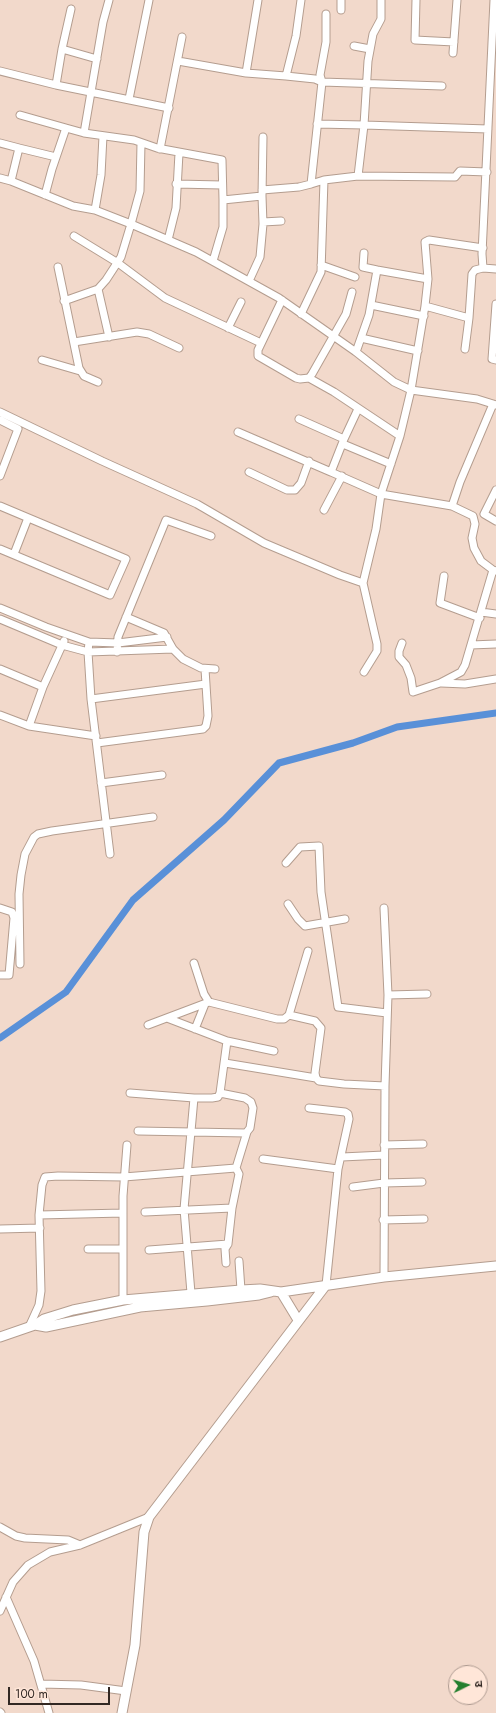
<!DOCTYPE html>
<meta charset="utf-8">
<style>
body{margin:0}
#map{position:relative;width:496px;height:1713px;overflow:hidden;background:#f2d9cb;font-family:Jost,"Noto Sans Devanagari",sans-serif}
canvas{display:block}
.north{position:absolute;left:448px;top:1665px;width:40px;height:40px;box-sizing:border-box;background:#ffe6d8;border:1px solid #ad9a90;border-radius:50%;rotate:85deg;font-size:11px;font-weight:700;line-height:16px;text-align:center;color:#322823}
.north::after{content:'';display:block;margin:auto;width:14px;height:18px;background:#247f2e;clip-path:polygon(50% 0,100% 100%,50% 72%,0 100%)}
.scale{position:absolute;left:8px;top:1687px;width:102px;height:18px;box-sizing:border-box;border:2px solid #322823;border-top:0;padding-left:5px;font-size:12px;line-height:14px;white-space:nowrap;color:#322823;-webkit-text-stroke:3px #ffe6d8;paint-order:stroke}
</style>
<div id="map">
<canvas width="496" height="1713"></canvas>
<div class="north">उ</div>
<div class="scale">100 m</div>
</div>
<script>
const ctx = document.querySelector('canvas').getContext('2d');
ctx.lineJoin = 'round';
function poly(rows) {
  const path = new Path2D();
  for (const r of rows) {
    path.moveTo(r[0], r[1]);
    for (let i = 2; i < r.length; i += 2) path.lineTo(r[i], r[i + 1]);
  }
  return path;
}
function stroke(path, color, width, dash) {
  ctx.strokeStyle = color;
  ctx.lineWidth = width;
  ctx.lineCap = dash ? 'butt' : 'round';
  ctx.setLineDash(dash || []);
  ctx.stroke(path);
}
stroke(poly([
 [0,1038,66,992,133,900,224,820,279,763,353,743,397,727,496,713]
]), '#5990d8', 7);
const minor = poly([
 [109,0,103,22,84,133,134,140,157,148,222,160,223,200,262,196,263,137],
 [258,0,246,73,286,76,296,36,301,0],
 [381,0,381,19,373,34,368,61,364,125,488,129],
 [416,0,415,40,454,42],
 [494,0,482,254,483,268,496,269],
 [341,10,341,0],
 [354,46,370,49],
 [62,49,71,9],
 [453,53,457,0],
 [178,61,246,73],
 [0,71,56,85,169,108],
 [286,76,315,79,322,82,320,75,326,42,326,14],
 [56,85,62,49,97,59],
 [129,99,149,0],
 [20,115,66,128],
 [317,124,364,125,358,176,455,177,460,171,487,172],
 [0,143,19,148,11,181,73,206,95,210,131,224,140,191,141,143],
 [19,148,56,157],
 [160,149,182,37],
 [358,176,324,180,311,184,322,82,442,86],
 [0,178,11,181],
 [176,184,222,185],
 [262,190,299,187,311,184],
 [45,195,52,169,66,128,84,133],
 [95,210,101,175,103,136],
 [263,222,281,221],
 [74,236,118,263,165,298,261,343],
 [168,240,176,208,179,153],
 [364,253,363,267,377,270],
 [213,261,223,227,223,200],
 [321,265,355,277],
 [58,267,79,368,84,376,98,382],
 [428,279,425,242,429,240,483,248],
 [249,281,260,257,263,224,262,196],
 [98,289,109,337],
 [282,300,258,350,258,356,296,378,300,379,309,378,312,374,346,314,352,292],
 [64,301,98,289,106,280,121,257,131,224,196,252,279,298,356,352,394,382,411,390,425,306,428,279,377,270,369,315,356,352],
 [496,304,492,359,496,360],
 [371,305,424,316],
 [425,306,469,318,472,274,475,270,483,268],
 [301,314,321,272,324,180],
 [228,328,241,302],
 [361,338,418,351],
 [74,342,137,332,149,334,179,348],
 [465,349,469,318],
 [42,360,80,371],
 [309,378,334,392,400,436,411,390,477,399,496,405],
 [0,412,102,461,197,504,264,543,340,575,363,583],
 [299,419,344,439,358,409],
 [0,420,18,429,0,476],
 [238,432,331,472,344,439],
 [343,444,391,464],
 [249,472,287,490,295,490,301,483,309,461],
 [331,472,381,494,400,436],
 [496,490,484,514,496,521],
 [0,506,126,559,110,595,0,549],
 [452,506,460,482,493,404],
 [324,510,342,476],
 [14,554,28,518],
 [444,576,440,603,480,618],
 [0,608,46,627,89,642,118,643,167,637],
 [481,612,496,614],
 [126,617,164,633,173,649,183,659,201,668,215,669],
 [0,619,62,645,88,652,173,649],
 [89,642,88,652,91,699,110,854],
 [402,643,399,651,399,657,406,665,411,678,413,692,440,683,461,672,465,665,493,570,496,571],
 [471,645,496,644],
 [117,652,118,637,166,520,211,536],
 [0,669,43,687,64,641],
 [364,672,377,651,377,644,363,583,376,529,381,494,452,506,473,516,475,524,472,538,474,548,481,561,493,570],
 [441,683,465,684,496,679],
 [43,687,29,726,96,736],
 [91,699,206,684],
 [0,715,29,726],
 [97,743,203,729,206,726,208,716,205,669],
 [101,783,162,775],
 [286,863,300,847,319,846,321,892,338,1007,387,1013],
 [288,904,298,919,305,926,345,919],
 [0,908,12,912,14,918,9,975,0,975],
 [194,963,204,994,209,1002,277,1019,284,1019,289,1015,308,951],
 [20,964,19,894,21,875,25,854,34,837,38,834,52,831,153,817],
 [388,995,427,994],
 [289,1015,315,1021,321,1028,315,1073,316,1078,319,1081,344,1084,385,1086],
 [167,1018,227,1041],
 [148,1025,209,1002],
 [195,1029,205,1004],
 [225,1063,316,1078],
 [130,1093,194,1098],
 [309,1108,345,1112,348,1114,349,1119,338,1169,326,1285],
 [138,1131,246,1133,250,1128,253,1108,251,1102,245,1098,220,1093],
 [384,1145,423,1144],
 [342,1157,384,1155],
 [263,1159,338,1169],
 [353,1187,384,1183,422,1182],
 [145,1212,232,1208],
 [39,1215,123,1213],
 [383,1220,424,1219],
 [0,1229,40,1228],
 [88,1249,122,1249],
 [149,1250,228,1244],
 [239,1261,241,1290],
 [226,1263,225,1249,228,1244,232,1208,239,1174,236,1168,247,1132],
 [384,1277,385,1086,388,995,384,908],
 [191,1293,184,1209,194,1098,212,1098,218,1097,220,1093,227,1041,274,1051],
 [123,1300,123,1196,127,1145],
 [29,1327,39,1305,41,1291,39,1215,42,1185,45,1177,58,1176,124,1177,236,1168],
 [0,1527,16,1536,25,1538,68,1540,80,1545],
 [6,1597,34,1661,49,1713],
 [0,1611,13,1582,28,1565,50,1552,80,1545,149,1517],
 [41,1684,81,1685,126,1691],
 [0,1712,1,1713]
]);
const major = poly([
 [281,1292,298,1320],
 [35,1325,44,1319,73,1310,123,1300,241,1290,260,1289,281,1292,384,1277,496,1266],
 [0,1337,29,1327,35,1325,46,1327,140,1307,207,1301,259,1295,271,1292],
 [122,1713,135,1645,144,1532,149,1517,326,1285]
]);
stroke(minor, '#b49d8f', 9);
stroke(major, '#b49d8f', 11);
stroke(minor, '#fff', 7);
stroke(major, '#fff', 9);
</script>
